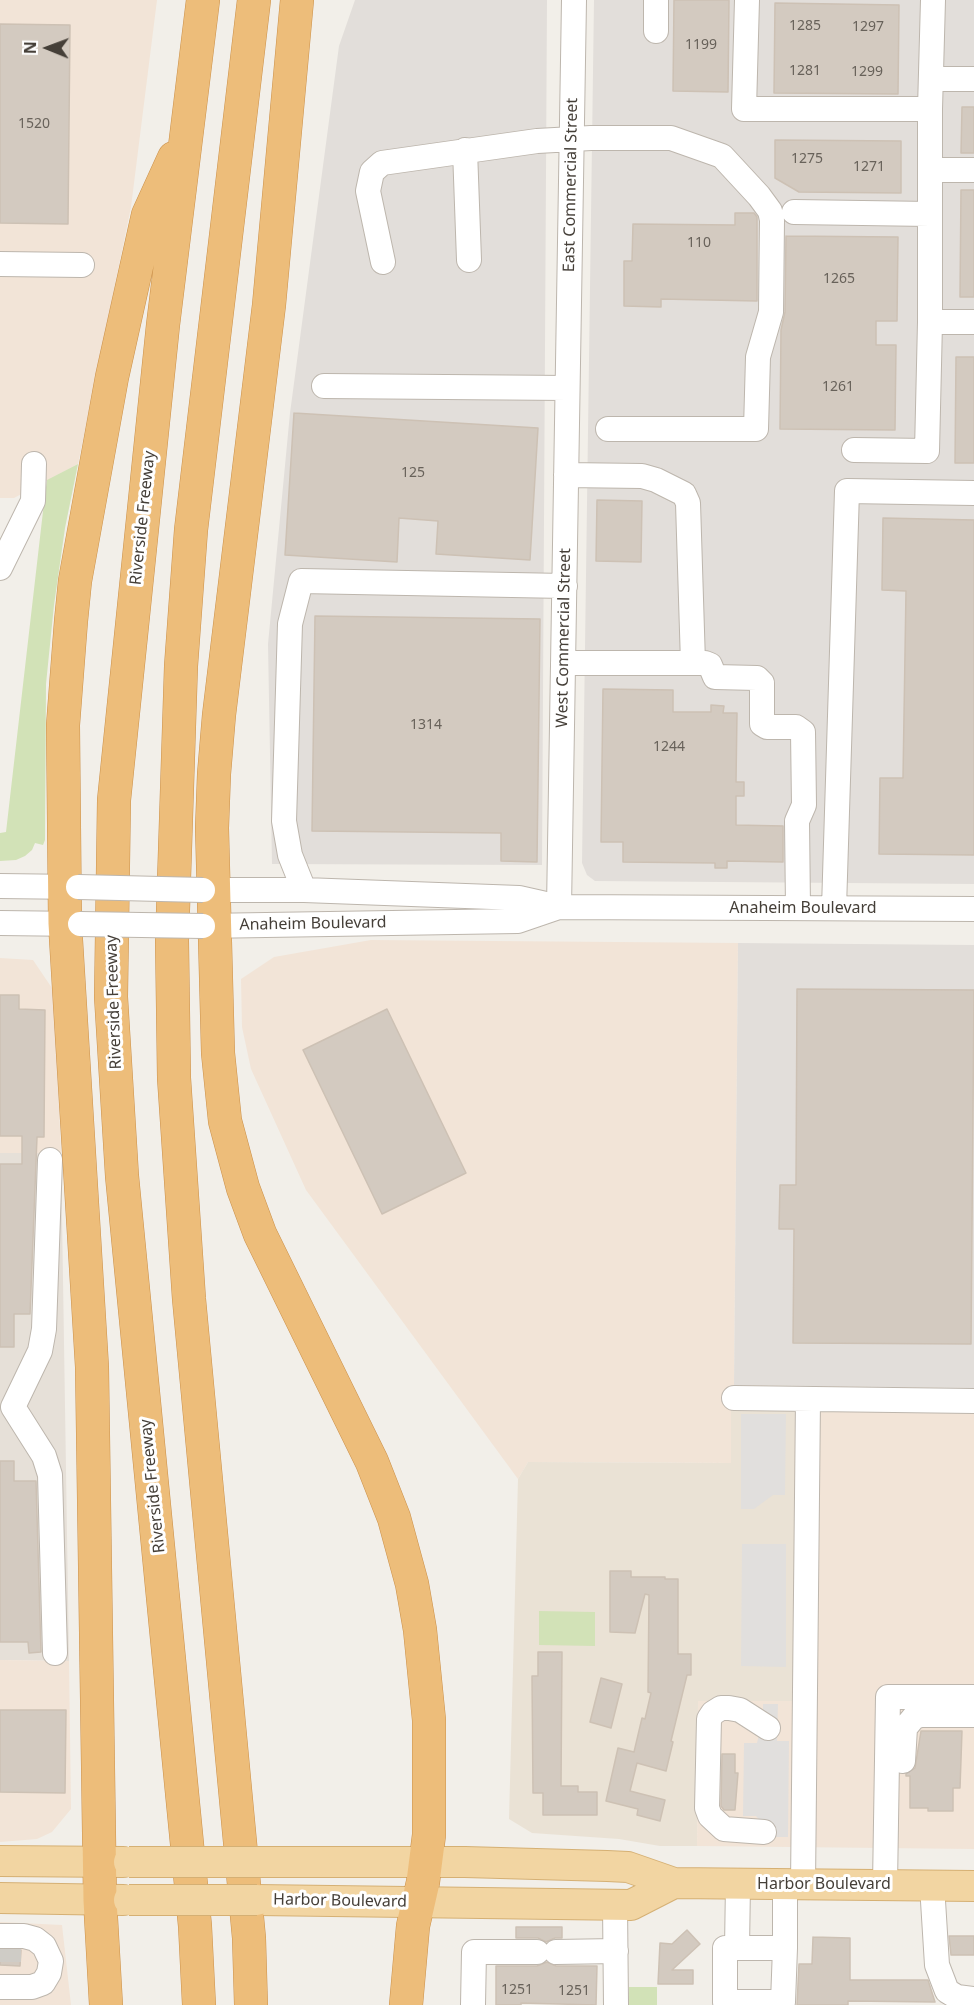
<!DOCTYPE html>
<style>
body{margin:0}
#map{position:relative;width:974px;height:2005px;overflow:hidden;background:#f2efe9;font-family:"Noto Sans",sans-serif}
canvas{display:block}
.north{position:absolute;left:18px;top:18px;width:60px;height:60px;-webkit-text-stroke:4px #fff;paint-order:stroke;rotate:271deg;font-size:16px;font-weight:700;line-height:24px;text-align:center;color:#453f38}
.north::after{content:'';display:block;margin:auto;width:21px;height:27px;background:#453f38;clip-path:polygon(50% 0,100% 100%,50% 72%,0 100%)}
</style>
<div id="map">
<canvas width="974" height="2005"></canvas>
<div class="north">N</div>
</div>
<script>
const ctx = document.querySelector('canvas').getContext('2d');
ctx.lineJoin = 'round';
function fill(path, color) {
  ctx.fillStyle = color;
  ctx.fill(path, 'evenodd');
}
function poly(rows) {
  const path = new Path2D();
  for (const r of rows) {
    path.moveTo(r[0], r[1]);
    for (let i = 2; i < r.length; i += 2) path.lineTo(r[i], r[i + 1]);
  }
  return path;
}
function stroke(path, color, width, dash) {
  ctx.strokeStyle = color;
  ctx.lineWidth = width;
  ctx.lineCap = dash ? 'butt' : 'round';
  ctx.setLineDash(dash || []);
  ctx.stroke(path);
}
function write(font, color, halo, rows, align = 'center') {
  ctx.font = font + ' "Noto Sans",sans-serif';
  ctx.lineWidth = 6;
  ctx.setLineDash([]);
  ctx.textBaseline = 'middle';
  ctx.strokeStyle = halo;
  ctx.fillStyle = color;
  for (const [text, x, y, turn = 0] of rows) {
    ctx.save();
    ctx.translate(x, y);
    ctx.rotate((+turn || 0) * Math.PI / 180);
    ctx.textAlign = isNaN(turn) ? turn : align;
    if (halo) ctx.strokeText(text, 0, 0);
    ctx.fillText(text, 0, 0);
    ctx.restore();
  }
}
fill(poly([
 [0,1153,61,1153,69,1661,0,1660]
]), '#e6e0d8');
fill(poly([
 [0,0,157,0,131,207,78,464,14,498,0,498],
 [371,940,738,943,734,1385,974,1388,974,1849,697,1846,698,1701,793,1701,731,1409,731,1463,528,1462,518,1479,306,1190,251,1069,242,1027,241,979,274,957],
 [0,958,33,960,54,991,61,1153,0,1153],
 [0,1660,69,1661,71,1809,52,1832,37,1839,0,1842],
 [0,1922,62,1925,71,2005,0,2005]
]), '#f2e4d7');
fill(poly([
 [355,0,547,0,542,865,272,864,268,644,290,413,339,46],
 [594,0,974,0,974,884,595,881,587,875,582,863],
 [738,943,974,945,974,1388,734,1385]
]), '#e2deda');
fill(poly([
 [731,1409,795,1409,793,1701,698,1701,697,1846,660,1846,619,1839,532,1833,509,1819,518,1479,528,1462,731,1463]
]), '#eae2d5');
fill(poly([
 [78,464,65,528,54,605,46,684,45,840,43,845,35,843,32,850,25,856,16,860,0,861,0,833,6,832,45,494,47,480],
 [539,1611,595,1612,595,1646,539,1645],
 [629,1987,657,1987,657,2005,628,2005]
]), '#d2e2b7');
fill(poly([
 [741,1414,786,1414,785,1495,773,1495,754,1509,741,1509],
 [742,1544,786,1544,786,1667,741,1666],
 [763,1704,778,1704,777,1741,789,1741,788,1837,775,1837,756,1816,743,1816,744,1743,757,1743,763,1718]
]), '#e1dfdd');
const building = poly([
 [674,0,729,0,728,92,673,91,674,0],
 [775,3,899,5,898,94,774,93,775,3],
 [0,24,70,25,68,224,0,223,0,24],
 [962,107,974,107,974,153,961,153,962,107],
 [775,140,901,141,901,193,799,192,775,178,775,140],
 [961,190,974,190,974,297,960,297,961,190],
 [735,213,754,213,757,217,757,301,661,299,661,307,624,306,624,261,632,261,633,224,735,225,735,213],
 [786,236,898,237,897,321,876,321,876,345,896,345,895,430,780,429,781,330,785,312,786,236],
 [956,357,974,357,974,463,955,463,956,357],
 [294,413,538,428,530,560,436,554,438,521,399,518,397,562,285,555,294,413],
 [597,500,642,501,641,562,596,561,597,500],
 [883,518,974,520,974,855,879,854,880,778,903,778,906,591,882,590,883,518],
 [315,616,540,619,537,862,501,861,501,833,312,831,315,616],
 [603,689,673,690,673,712,711,712,711,705,724,706,723,713,737,713,736,782,744,782,744,796,736,796,736,825,783,826,783,862,727,861,727,868,715,868,715,863,623,862,623,842,601,842,603,689],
 [797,989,974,990,971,1344,793,1343,794,1229,779,1229,780,1185,796,1185,797,989],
 [0,995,19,995,19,1009,45,1010,44,1137,37,1137,30,1314,14,1314,14,1347,0,1347,0,1164,22,1164,22,1136,0,1136,0,995],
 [387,1009,466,1173,382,1214,303,1050,387,1009],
 [0,1461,14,1461,14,1481,36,1481,41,1652,29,1653,28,1642,0,1642,0,1461],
 [610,1571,631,1571,631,1577,665,1577,665,1579,678,1579,678,1654,691,1654,691,1675,687,1675,671,1741,673,1742,666,1771,637,1763,630,1791,665,1800,660,1821,637,1815,638,1809,606,1801,618,1748,634,1752,642,1718,645,1719,651,1693,648,1692,649,1595,645,1594,635,1633,610,1632,610,1571],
 [538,1652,562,1652,561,1786,578,1786,578,1792,597,1792,597,1815,543,1815,543,1793,533,1793,532,1676,538,1676,538,1652],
 [601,1678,622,1684,611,1728,590,1722,601,1678],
 [0,1710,66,1710,65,1793,0,1792,0,1710],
 [921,1731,962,1731,960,1788,953,1788,953,1811,928,1811,928,1808,910,1808,910,1776,906,1776,906,1774,915,1768,921,1731],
 [722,1754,735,1754,735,1773,738,1773,735,1810,724,1810,721,1806,722,1754],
 [516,1927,562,1927,562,1938,555,1938,546,1942,538,1938,516,1938,516,1927],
 [687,1930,700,1944,672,1970,693,1970,693,1984,658,1984,660,1943,672,1944,687,1930],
 [949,1936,974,1936,974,1955,951,1955,949,1936],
 [813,1937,850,1938,850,1980,928,1980,935,2002,848,2001,848,2005,797,2005,799,1964,812,1964,813,1937],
 [0,1950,21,1950,20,1966,0,1965,0,1950],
 [547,1962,556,1966,597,1966,596,2005,521,2003,521,2005,496,2005,496,1966,537,1966,547,1962]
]);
fill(building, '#d3cac0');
stroke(building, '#cdc1b4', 1.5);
stroke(poly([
 [0,1950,21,1950]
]), '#cfccc6', 24, [24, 12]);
const minor = poly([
 [747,0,744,109,930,109,933,0],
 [656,31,656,0],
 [931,79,974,79],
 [930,109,930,322,974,322],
 [465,150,469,260],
 [930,170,974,170],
 [794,212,930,214],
 [383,262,368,191,372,172,382,163,537,141,591,138,671,138,722,156,759,196,770,211,772,220,771,312,758,357,756,429,608,429],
 [0,264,82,265],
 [324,386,567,388],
 [854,450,927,451,930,322],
 [566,475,642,476,656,480,684,494,688,503,693,663],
 [0,568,33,501,34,464],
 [563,663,705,663,710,665,715,677,757,678,762,683,762,724,767,727,796,727,803,732,804,805,797,821,798,908],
 [0,886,78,887],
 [203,890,304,890,519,898,559,907,974,909],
 [304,890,290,855,284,821,290,624,301,581,565,586],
 [559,907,574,0],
 [834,908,847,491,974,493],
 [0,923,80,924],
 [203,926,518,921,559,907],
 [734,1398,974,1401],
 [13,1407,44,1456,50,1475,55,1653],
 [13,1407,40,1351,44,1329,50,1160],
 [903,1761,905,1728,914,1717,921,1715,974,1715],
 [764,1832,724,1829,710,1816,707,1808,709,1719,713,1713,721,1708,729,1708,740,1710,768,1728],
 [803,1884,808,1399],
 [885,1885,888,1697,974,1697],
 [932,1885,937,1965,947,1991,957,1997,974,1999],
 [615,1905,616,2005],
 [0,1936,24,1936,35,1939,44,1946,51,1961,49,1973,43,1983,32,1987,0,1987],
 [737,1948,738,1884],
 [785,1948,783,2002,725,2002,725,1948,785,1948,785,1884],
 [556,1952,616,1951],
 [473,2005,474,1952,537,1952]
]);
const major = poly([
 [0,1861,123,1862],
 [315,1862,465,1862,607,1866,628,1867,674,1883,974,1886],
 [0,1898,123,1900],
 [257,1900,631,1905,674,1883]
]);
const highway = poly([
 [297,0,269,305,219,715,214,774,212,828,218,1053,225,1121,243,1188,260,1234,372,1462,394,1518,412,1584,420,1630,429,1720,429,1835,423,1882,413,1926,406,2005],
 [106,2005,100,1900,92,1367,65,923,63,725,71,621,75,581,112,377,148,215,174,158],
 [199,2005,195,1926,182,1793,122,1176,111,997,114,800,163,325,203,0],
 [251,2005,249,1938,189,1299,174,1078,172,941,181,666,191,530,254,0]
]);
stroke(minor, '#bdb6ad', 26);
stroke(major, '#d5b074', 32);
stroke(highway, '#cb914b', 34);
stroke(minor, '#fff', 24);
stroke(major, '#f2d5a2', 30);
stroke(highway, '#edbd7a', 33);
const minorBridge = poly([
 [78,887,203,890],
 [80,924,203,926]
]);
const majorBridge = poly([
 [129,1862,315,1862],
 [129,1900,257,1900]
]);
stroke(minorBridge, '#bdb6ad', 26, []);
stroke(majorBridge, '#d5b074', 32, []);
stroke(minorBridge, '#fff', 24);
stroke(majorBridge, '#f2d5a2', 30);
write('14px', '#68625a', null, [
 ["1285",805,26],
 ["1297",868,27],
 ["1199",701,45],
 ["1281",805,71],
 ["1299",867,72],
 ["1520",34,124],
 ["1275",807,159],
 ["1271",869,167],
 ["110",699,243],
 ["1265",839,279],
 ["1261",838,387],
 ["125",413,473],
 ["1314",426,725],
 ["1244",669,747],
 ["1251",517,1990],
 ["1251",574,1991]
]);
write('16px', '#453f38', '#fff', [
 ["East Commercial Street",571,185,-89],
 ["Riverside Freeway",143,518,-84],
 ["West Commercial Street",564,638,-89],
 ["Anaheim Boulevard",803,908],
 ["Anaheim Boulevard",313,924,-1],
 ["Riverside Freeway",114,1002,-92],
 ["Riverside Freeway",153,1486,-96],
 ["Harbor Boulevard",824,1884],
 ["Harbor Boulevard",340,1901,1]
]);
</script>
